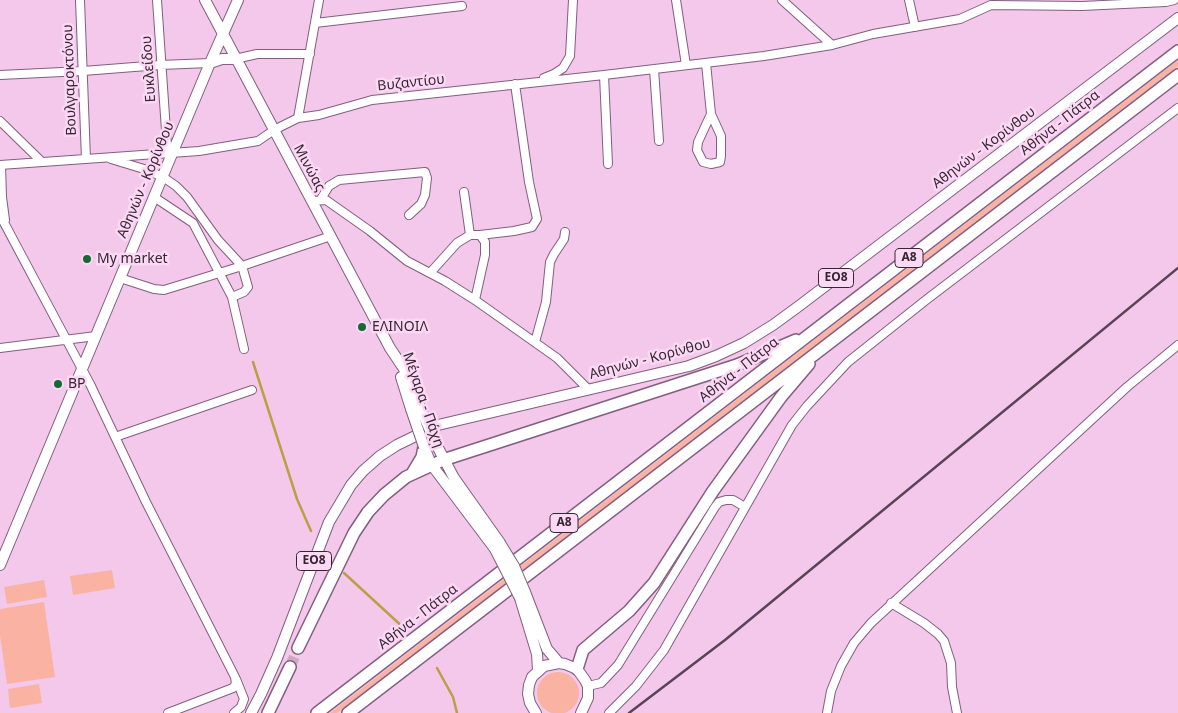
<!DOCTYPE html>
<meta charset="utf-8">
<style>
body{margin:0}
canvas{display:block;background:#f3c8eb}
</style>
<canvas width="1178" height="713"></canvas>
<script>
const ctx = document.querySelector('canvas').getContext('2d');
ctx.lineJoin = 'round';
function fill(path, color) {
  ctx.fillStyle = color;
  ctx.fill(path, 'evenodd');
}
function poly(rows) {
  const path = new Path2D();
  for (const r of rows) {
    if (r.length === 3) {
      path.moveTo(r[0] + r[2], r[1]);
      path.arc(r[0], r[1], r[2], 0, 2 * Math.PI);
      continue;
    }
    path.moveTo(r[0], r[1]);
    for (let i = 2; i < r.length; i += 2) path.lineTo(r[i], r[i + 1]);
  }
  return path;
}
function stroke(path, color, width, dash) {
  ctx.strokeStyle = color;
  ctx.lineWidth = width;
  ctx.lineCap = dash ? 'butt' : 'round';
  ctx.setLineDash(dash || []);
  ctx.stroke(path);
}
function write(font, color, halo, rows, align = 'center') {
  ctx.font = font + ' "Noto Sans",sans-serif';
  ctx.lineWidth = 5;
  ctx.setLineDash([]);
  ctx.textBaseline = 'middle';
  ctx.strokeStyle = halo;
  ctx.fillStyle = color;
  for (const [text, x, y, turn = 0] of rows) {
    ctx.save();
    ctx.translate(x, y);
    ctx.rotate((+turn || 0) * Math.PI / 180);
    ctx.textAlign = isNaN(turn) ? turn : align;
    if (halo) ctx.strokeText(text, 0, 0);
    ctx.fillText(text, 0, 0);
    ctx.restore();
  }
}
fill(poly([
 [1178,60,1178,66,337,713,330,713],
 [112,570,115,588,73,595,70,576],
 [44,580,47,597,7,604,4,587],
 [44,602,55,677,7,684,0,635,0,609],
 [558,693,21],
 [39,684,42,703,10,708,8,689]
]), '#fab3a3');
stroke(poly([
 [253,362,297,499,311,531],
 [344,573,405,629],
 [437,668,453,697,457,713]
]), '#ba9f45', 2.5);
stroke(poly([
 [290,667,298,648]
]), '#cda8c6', 11, [11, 5.5]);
const minor = poly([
 [80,0,86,159],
 [157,0,167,145,166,149,160,150],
 [676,0,686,65],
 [782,0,832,45,873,34,960,19,991,5,1082,6,1166,2,1174,0],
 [909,0,915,27],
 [315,23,462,6],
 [235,59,257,54,310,54],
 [706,63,711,114,698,142,697,150,703,162,711,164,720,162,721,156,721,136,711,114],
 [654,69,659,141],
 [0,75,83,71,160,65,210,63],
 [604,75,608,164],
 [544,78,554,74,563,68,570,56,573,0],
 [298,118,319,0],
 [0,121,42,162],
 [111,159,144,169,163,177,176,186,187,197,218,240,242,266,248,287,244,292,232,297,244,349],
 [0,165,199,151,258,141,274,130,298,118,319,115,372,100,604,75,764,56,832,45],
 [1,165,2,197,5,220],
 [464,192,470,235],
 [154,197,193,223,232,297],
 [321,199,329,186,339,180,425,172,427,178,425,195,421,204,409,215],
 [312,201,326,200,370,231,407,261,445,281,475,300,557,358,589,390],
 [0,215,90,384,146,502,235,677,236,684,233,688,168,713],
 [480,235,514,231,532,227,537,219,529,182,515,84],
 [430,273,457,243,470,235,480,235,485,242,485,255,475,300],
 [120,278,154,289,164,290,242,266,331,236],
 [535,342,546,302,550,262,554,254,564,239,565,232],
 [0,348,96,336],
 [115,437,252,390],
 [891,603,924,623,938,634,944,641,951,663,952,687,957,713],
 [588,686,601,683,618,665,715,507,719,502,726,500,733,500,745,507],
 [234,713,241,707,244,699,236,679],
 [609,713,636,686,664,650,792,425,807,406,848,362,926,300,1178,108],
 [827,713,831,691,841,666,854,643,871,623,1127,387,1178,345]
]);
const major = poly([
 [205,0,390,348,404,369,419,405],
 [210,63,222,59,235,59],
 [401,377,411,409],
 [436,444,454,478,500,543],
 [424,447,431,464,495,549],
 [0,565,210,63,238,0],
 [525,592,547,649,559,663],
 [520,598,537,654,538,670],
 [251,713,261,694,277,658,329,522,351,485,363,471,380,456,397,445,438,425,689,366,716,356,744,343,773,325,799,306,1178,18],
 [536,713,530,703,528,694,529,685,532,677,544,666,559,663,565,664,577,669,585,680,588,686,588,698,581,713]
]);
const highway = poly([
 [413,472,422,457,424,447],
 [298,648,354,533,368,512,384,495,406,477,443,460,737,365,796,340],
 [577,669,583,650,629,611,654,583,713,491,781,397,809,364],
 [268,713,290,667],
 [317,713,1178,51],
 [348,713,1178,75]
]);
stroke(minor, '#845e7e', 10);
stroke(major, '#845e7e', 12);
stroke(highway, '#845e7e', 14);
stroke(minor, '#fff', 8);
stroke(major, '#fff', 10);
stroke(highway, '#fff', 11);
stroke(poly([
 [629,713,725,640,1178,268]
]), '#594455', 2.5);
const majorBridge = poly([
 [419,405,436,444],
 [411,409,424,447],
 [500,543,514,566,525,592],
 [495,549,520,598]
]);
stroke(majorBridge, '#845e7e', 12, []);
stroke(majorBridge, '#fff', 10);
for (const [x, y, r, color] of [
 [87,259,5,"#176737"],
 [362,327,5,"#176737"],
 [58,384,5,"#176737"]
]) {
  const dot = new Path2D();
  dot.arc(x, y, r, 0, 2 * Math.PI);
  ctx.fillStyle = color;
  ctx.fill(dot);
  stroke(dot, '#fbd8f4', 2);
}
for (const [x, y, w] of [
 [909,258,28],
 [836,278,35],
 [564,523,28],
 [314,561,35]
]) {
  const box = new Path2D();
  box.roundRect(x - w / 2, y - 9.5, w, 19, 4);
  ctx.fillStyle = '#fbd8f4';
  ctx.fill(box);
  stroke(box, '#362633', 1);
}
write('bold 12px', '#362633', null, [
 ["Α8",909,258],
 ["ΕΟ8",836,278],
 ["Α8",564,523],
 ["ΕΟ8",314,561]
]);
write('14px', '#362633', '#fbd8f4', [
 ["Ευκλείδου",149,69,-94],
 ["Βουλγαροκτόνου",70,80,-92],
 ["Βυζαντίου",411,83,-6],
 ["Αθήνα - Πάτρα",1060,123,-38],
 ["Αθηνών - Κορίνθου",984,148,-37],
 ["Μινώας",309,168,62],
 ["Αθηνών - Κορίνθου",146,180,-67],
 ["Αθηνών - Κορίνθου",650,359,-15],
 ["Αθήνα - Πάτρα",739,370,-38],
 ["Μέγαρα - Πάχη",423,400,71],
 ["Αθήνα - Πάτρα",418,617,-38]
]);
write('14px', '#362633', '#fbd8f4', [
 ["My market",97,259],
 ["ΕΛΙΝΟΙΛ",372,327],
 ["BP",68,384]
], 'left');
</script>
